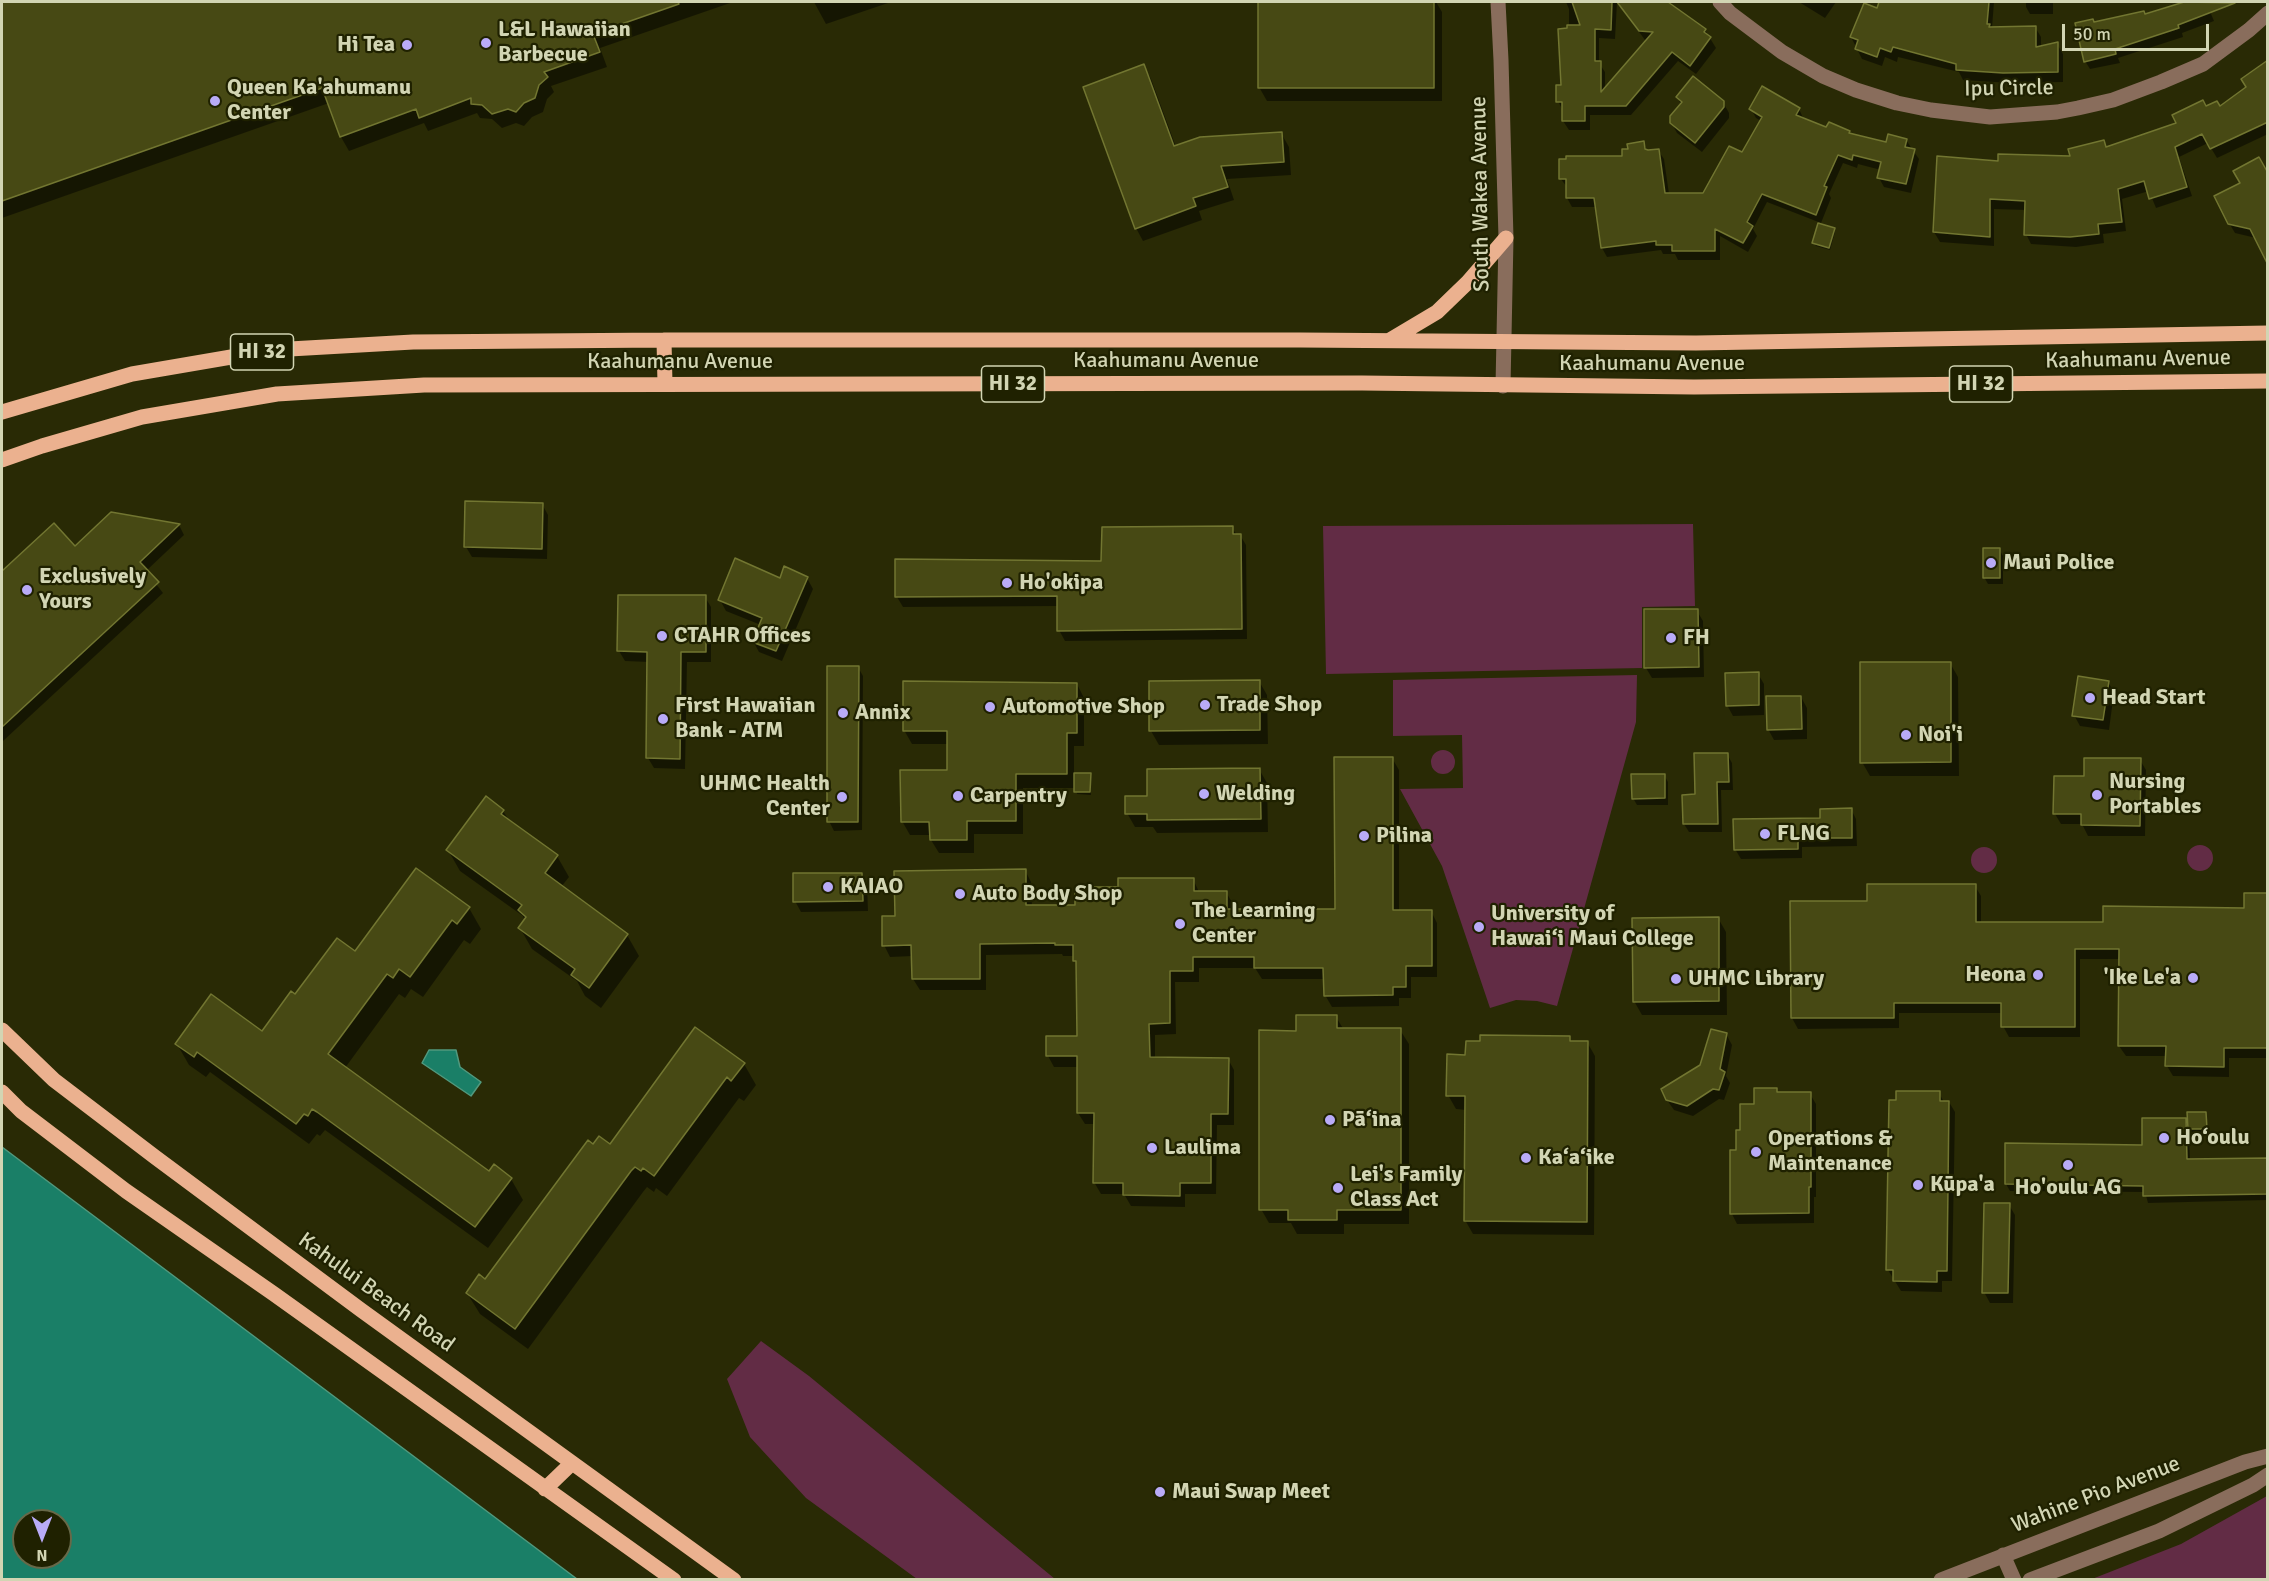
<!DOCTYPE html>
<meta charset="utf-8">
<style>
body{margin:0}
#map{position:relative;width:2269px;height:1581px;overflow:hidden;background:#292a05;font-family:Signika,sans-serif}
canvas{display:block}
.frame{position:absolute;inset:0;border:3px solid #d2d5b3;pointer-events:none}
.north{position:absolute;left:12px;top:1509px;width:60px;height:60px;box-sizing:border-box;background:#1f2100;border:2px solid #676948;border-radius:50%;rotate:180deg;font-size:16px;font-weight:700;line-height:24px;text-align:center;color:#d2d5b3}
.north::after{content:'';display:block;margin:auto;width:21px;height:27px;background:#b9abf7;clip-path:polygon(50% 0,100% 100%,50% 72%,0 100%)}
.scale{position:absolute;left:2062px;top:24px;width:147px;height:27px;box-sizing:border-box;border:3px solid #d2d5b3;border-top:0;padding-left:8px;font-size:18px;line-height:21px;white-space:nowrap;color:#d2d5b3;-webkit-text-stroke:4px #1f2100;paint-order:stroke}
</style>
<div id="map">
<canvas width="2269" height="1581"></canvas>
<div class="frame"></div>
<div class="north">N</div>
<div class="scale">50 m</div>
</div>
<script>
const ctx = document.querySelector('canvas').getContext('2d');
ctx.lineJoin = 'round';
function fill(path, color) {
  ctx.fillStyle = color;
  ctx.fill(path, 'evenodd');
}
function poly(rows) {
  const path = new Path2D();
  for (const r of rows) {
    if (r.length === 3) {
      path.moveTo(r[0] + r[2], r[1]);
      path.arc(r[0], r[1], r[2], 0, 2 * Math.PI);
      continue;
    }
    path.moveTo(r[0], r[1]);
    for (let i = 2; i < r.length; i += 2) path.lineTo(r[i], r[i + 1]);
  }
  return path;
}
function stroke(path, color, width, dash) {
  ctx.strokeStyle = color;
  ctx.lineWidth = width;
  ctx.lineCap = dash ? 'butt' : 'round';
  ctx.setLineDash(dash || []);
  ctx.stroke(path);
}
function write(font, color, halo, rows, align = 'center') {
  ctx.font = font + ' Signika,sans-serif';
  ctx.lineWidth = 4.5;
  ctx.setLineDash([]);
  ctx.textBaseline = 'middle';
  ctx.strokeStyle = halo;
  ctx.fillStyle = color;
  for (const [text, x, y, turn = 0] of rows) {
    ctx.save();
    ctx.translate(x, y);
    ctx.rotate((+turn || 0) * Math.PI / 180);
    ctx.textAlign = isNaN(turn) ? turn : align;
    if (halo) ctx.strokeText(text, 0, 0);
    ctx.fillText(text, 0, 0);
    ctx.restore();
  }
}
fill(poly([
 [1693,524,1695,606,1642,607,1642,668,1326,674,1323,526],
 [1637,675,1636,722,1557,1006,1537,1001,1516,1000,1490,1008,1442,866,1400,789,1463,788,1462,735,1393,736,1393,680],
 [1443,762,12],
 [2200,858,13],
 [1984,860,13],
 [761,1341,809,1376,1055,1579,917,1579,806,1498,750,1437,727,1379],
 [2267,1496,2267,1579,2092,1579,2181,1544]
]), '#622c45');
const water = poly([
 [429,1050,456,1050,460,1067,481,1082,471,1096,422,1063,429,1050],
 [2,1147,577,1579,2,1579,2,1147],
 [24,1521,60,1521,60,1557,24,1557,24,1521]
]);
fill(water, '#1a7f67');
stroke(water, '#51997e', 1.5);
fill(poly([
 [2,2,733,2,600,48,607,67,551,86,554,92,547,99,543,112,532,117,524,126,516,123,502,128,492,119,480,118,477,113,428,131,424,123,349,151,341,137,329,103,2,218],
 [814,2,891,2,826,24],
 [1259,2,1436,2,1442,12,1442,101,1267,101,1259,87],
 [1566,2,1617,2,1615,39,1599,38,1599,63,1605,72,1605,89,1648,40,1645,40,1617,2,1670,2,1675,8,1705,30,1716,48,1696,74,1678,61,1631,115,1590,115,1590,130,1569,130,1563,121,1563,111,1558,101,1563,86,1569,30,1569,9],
 [1799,2,1836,2,1825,18],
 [1880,2,1885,4,1886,2,1994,2,1992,28,2035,27,2041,37,2041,47,2057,44,2063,54,2063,82,2010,83,1963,80,1959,72,1898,57,1897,62,1885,57,1882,66,1862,59,1851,37,1878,9],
 [2026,2,2053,2,2053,14,2030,14,2026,7],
 [2184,2,2206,2,2214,21,2182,33,2183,37,2118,58,2120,63,2090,69,2085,61,2093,24,2144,15,2184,3],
 [2268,62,2268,134,2217,158,2208,143,2179,157,2192,196,2156,208,2149,191,2122,199,2126,231,2103,234,2104,243,2076,247,2031,244,2026,234,2026,210,1994,209,1994,246,1940,242,1934,232,1999,163,2072,157,2103,141,2107,148,2178,124,2206,108,2219,108,2248,88],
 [1144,66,1151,79,1176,147,1281,133,1289,147,1291,175,1227,179,1234,200,1199,211,1202,220,1143,241,1136,228],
 [1677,97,1723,102,1729,113,1729,118,1702,152,1677,133,1671,122,1681,104],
 [1751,109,1799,109,1804,120,1827,129,1849,132,1851,135,1887,143,1906,140,1919,159,1911,193,1884,187,1879,178,1881,170,1858,164,1857,168,1843,163,1829,194,1831,198,1821,223,1767,202,1753,229,1757,236,1748,252,1720,236,1720,260,1678,260,1675,254,1663,254,1661,250,1607,257,1602,248,1597,207,1572,207,1567,198,1567,187,1560,178,1624,157,1629,150,1643,143,1648,152,1658,150,1664,159,1669,194,1704,194,1742,154,1761,121,1756,118],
 [2255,161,2256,238,2235,233,2229,223,2242,184],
 [1834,229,1835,232,1830,250,1816,246,1814,243],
 [542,504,548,515,547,559,472,557,466,547],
 [112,514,179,525,184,535,146,571,163,593,3,741,2,739,2,573,54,525,75,548],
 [1232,528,1237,535,1240,535,1246,545,1247,639,1065,641,1059,630,1058,606,903,607,897,597,1102,562],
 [1999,549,2003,556,2003,584,1988,584,1984,577],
 [807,578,813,589,782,661,759,652,753,641,761,625,726,611,720,600,781,580],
 [705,597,711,607,711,662,687,662,685,769,654,768,648,758,649,662,625,661,619,651],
 [1697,611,1703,621,1704,677,1652,678,1646,668],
 [1950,663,1958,677,1959,776,1870,776,1862,762],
 [858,667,863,676,862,830,834,831,829,821],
 [1758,674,1764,684,1764,715,1733,716,1727,705],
 [1259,681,1267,695,1268,744,1159,745,1151,731],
 [2108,682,2114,692,2109,730,2080,726,2074,715],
 [1077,684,1084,698,1084,746,1074,746,1074,775,1090,775,1091,795,1077,794,1076,788,1023,788,1023,834,974,834,974,853,939,853,931,840,931,835,910,835,902,821,949,772,948,744,912,744,904,730],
 [1801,697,1807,708,1807,739,1774,740,1768,729],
 [1727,754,1732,763,1733,790,1721,790,1722,832,1689,832,1684,824,1696,796],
 [1392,758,1399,770,1399,911,1431,911,1437,923,1437,977,1411,977,1411,998,1399,998,1399,1006,1332,1007,1325,995,1325,979,1262,979,1255,968,1199,968,1199,982,1175,982,1176,1034,1155,1035,1155,1058,1228,1059,1234,1070,1234,1125,1217,1125,1216,1194,1185,1194,1185,1207,1131,1206,1124,1194,1101,1194,1094,1182,1095,1124,1085,1124,1078,1113,1079,1067,1054,1067,1048,1056,1079,1038,1078,967,1074,956,1063,956,1062,954,986,955,986,990,920,990,913,979,913,956,890,957,884,945,896,918,1025,870,1031,882,1032,906,1076,906,1120,889,1193,879,1199,892,1226,892,1233,904,1233,911,1336,911],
 [2140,760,2146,770,2145,836,2088,836,2082,824,2061,824,2055,814,2085,778],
 [1259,769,1267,783,1268,832,1157,833,1153,827,1135,827,1127,813,1149,797],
 [1664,775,1668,782,1668,805,1637,805,1633,798],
 [1851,809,1856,819,1857,846,1802,847,1802,858,1741,859,1735,849],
 [503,811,510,822,557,856,569,877,561,887,627,935,639,956,601,1008,585,996,577,981,532,949,520,928,525,921,523,916,460,871,448,850],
 [861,874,867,885,868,911,801,912,795,901],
 [1975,886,1981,896,1981,924,2104,924,2246,909,2268,894,2268,1058,2229,1058,2229,1077,2173,1076,2167,1066,2167,1056,2126,1056,2119,1046,2120,959,2080,959,2080,1037,2009,1037,2003,1026,2003,1013,1899,1013,1899,1028,1798,1029,1792,1018,1792,902,1869,902],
 [469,908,481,929,470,944,464,940,423,997,411,989,405,998,399,994,345,1068,489,1173,511,1179,523,1200,488,1248,325,1130,320,1136,317,1134,309,1144,210,1072,206,1077,189,1065,177,1044,262,1033,296,996,355,953],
 [1718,918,1726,932,1727,1015,1642,1015,1634,1001],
 [1336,1017,1344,1030,1400,1030,1409,1044,1409,1224,1344,1224,1344,1234,1297,1234,1291,1223,1269,1223,1261,1209,1297,1032],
 [1726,1034,1732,1045,1726,1076,1730,1083,1724,1100,1719,1099,1693,1116,1674,1110,1667,1100,1702,1066],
 [1569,1038,1571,1042,1587,1042,1595,1056,1594,1235,1473,1234,1465,1220,1466,1110,1456,1109,1448,1095,1467,1056],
 [744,1064,756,1085,744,1101,739,1098,667,1196,656,1188,654,1192,647,1187,643,1192,528,1349,480,1314,467,1293,486,1281,593,1146,610,1146],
 [1776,1089,1779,1094,1810,1094,1816,1104,1816,1197,1814,1197,1814,1223,1737,1224,1732,1214,1737,1151,1741,1131,1756,1106],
 [1939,1093,1944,1102,1949,1102,1955,1112,1952,1281,1942,1281,1942,1292,1901,1291,1888,1270],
 [2206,1114,2207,1132,2189,1132,2190,1161,2268,1160,2268,1200,2148,1203,2145,1192,2010,1191,2006,1184,2144,1147,2185,1119,2189,1126],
 [2009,1205,2015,1215,2013,1303,1990,1303,1984,1292]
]), '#0007');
const building = poly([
 [2,2,678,2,679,4,593,34,600,52,544,72,548,77,539,85,535,98,524,103,516,112,508,109,492,114,482,105,471,104,471,98,419,118,416,109,340,137,322,88,2,201,2,2],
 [1258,2,1434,2,1434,88,1258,88,1258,2],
 [1572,2,1612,2,1611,30,1595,29,1595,61,1601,61,1601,92,1653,32,1639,31,1617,2,1668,2,1706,29,1704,32,1711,37,1690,66,1672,52,1626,106,1585,106,1585,121,1562,121,1562,102,1556,102,1556,85,1561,85,1558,29,1567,28,1567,25,1580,25,1572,2],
 [1879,2,1989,2,1987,24,1990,24,1989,27,2036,26,2036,47,2058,42,2058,72,2003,73,1956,70,1956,64,1893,47,1891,52,1880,48,1877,57,1855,49,1858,40,1850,37,1864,3,1877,8,1879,2],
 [2184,2,2235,3,2178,25,2179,28,2115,49,2116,54,2084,62,2075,23,2093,19,2094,22,2144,11,2145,14,2184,2],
 [2268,60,2268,122,2210,149,2202,134,2175,147,2187,187,2149,199,2144,181,2118,189,2122,222,2098,224,2099,234,2070,237,2024,235,2025,201,1990,199,1990,237,1933,232,1937,156,1998,161,1998,154,2070,156,2068,149,2104,140,2106,147,2176,123,2172,115,2203,100,2206,106,2217,101,2220,106,2246,87,2241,79,2268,60],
 [1144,64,1174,146,1200,137,1282,132,1284,162,1221,166,1228,187,1193,198,1196,206,1135,229,1083,87,1144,64],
 [1693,76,1724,101,1724,107,1695,143,1670,123,1670,116,1682,102,1676,97,1693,76],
 [1762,86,1800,108,1796,115,1826,127,1829,122,1850,131,1849,133,1886,142,1888,134,1907,139,1905,147,1915,149,1906,184,1877,178,1881,162,1853,155,1852,160,1838,155,1824,186,1827,187,1816,215,1762,194,1747,222,1753,226,1743,243,1715,229,1715,251,1672,251,1672,245,1656,245,1656,241,1601,248,1594,198,1566,198,1566,179,1559,179,1559,159,1566,159,1566,156,1622,156,1622,149,1628,149,1627,144,1644,141,1645,149,1648,150,1659,149,1665,193,1703,193,1729,146,1742,152,1762,117,1749,109,1762,86],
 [2259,157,2268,173,2268,265,2250,229,2228,224,2214,196,2240,183,2233,171,2259,157],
 [1818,223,1835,228,1829,248,1812,243,1818,223],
 [465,501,543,503,542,549,464,547,465,501],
 [111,512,180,524,140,562,159,582,2,727,2,571,54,523,75,546,111,512],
 [1233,526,1233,534,1241,534,1242,629,1057,631,1057,596,895,597,895,559,1101,561,1102,527,1233,526],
 [1983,548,2000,548,2000,578,1983,578,1983,548],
 [735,558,780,578,784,566,808,577,776,651,752,642,762,618,718,600,735,558],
 [618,595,706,595,706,652,681,652,680,759,646,758,647,652,617,651,618,595],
 [1644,609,1698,609,1699,667,1644,668,1644,609],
 [1860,662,1951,662,1951,762,1860,763,1860,662],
 [827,666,859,666,858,822,827,822,827,666],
 [1759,672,1759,705,1726,706,1725,673,1759,672],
 [2078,676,2109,681,2103,720,2072,716,2078,676],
 [1260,680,1260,730,1149,731,1149,681,1260,680],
 [903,681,1077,683,1077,733,1067,733,1067,774,1016,774,1016,821,967,821,967,840,930,840,929,822,901,822,900,770,947,770,947,731,903,731,903,681],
 [1766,696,1801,696,1802,729,1767,730,1766,696],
 [1694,753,1728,753,1729,782,1717,782,1718,824,1683,824,1682,795,1695,794,1694,753],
 [1334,757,1393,757,1393,910,1432,910,1432,966,1406,966,1406,987,1393,987,1393,995,1324,996,1323,968,1254,968,1254,957,1193,957,1193,971,1170,971,1170,1023,1149,1024,1150,1057,1229,1058,1228,1114,1211,1114,1211,1183,1180,1183,1180,1196,1123,1195,1123,1183,1093,1183,1094,1113,1077,1113,1077,1056,1046,1056,1046,1036,1077,1036,1076,961,1073,961,1073,945,1055,945,1055,943,980,944,980,979,912,979,911,945,882,946,882,916,895,916,894,871,1026,869,1026,905,1075,905,1075,887,1118,887,1118,878,1194,878,1194,891,1227,891,1227,909,1335,909,1334,757],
 [2084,758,2141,758,2140,826,2081,825,2081,814,2053,814,2054,776,2084,776,2084,758],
 [1260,768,1261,819,1147,820,1147,814,1125,814,1125,796,1147,796,1147,769,1260,768],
 [1074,773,1091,773,1090,792,1074,792,1074,773],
 [1631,774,1665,774,1665,798,1632,799,1631,774],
 [486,796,504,810,501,814,558,855,545,873,628,934,589,988,571,975,575,969,518,928,526,917,518,910,522,905,446,850,486,796],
 [1852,808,1852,838,1798,838,1798,849,1734,850,1733,819,1820,818,1820,809,1852,808],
 [416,868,470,907,457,924,452,920,410,977,399,969,393,978,387,974,328,1054,489,1171,494,1164,512,1178,475,1227,317,1112,312,1109,308,1116,304,1114,296,1124,197,1052,194,1057,175,1044,211,994,262,1031,291,991,295,994,337,938,355,951,416,868],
 [793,873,862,873,863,901,793,902,793,873],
 [1867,884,1976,884,1976,922,2103,922,2103,906,2244,908,2244,893,2268,893,2267,1048,2224,1048,2224,1067,2165,1066,2166,1046,2118,1046,2119,949,2075,949,2075,1027,2001,1027,2001,1003,1894,1003,1894,1018,1791,1018,1790,901,1867,901,1867,884],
 [1719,917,1719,1001,1633,1002,1632,918,1719,917],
 [1296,1015,1337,1015,1337,1028,1401,1028,1401,1210,1337,1210,1337,1220,1288,1220,1288,1210,1259,1210,1259,1030,1296,1031,1296,1015],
 [695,1027,745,1063,731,1081,727,1077,654,1176,643,1168,641,1171,635,1167,631,1171,515,1329,466,1293,479,1274,485,1279,588,1140,593,1144,599,1136,610,1144,695,1027],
 [1711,1029,1727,1033,1720,1069,1725,1072,1719,1090,1713,1089,1687,1106,1666,1100,1661,1089,1700,1065,1711,1029],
 [1480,1035,1570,1036,1570,1041,1588,1041,1587,1222,1464,1221,1465,1096,1446,1096,1447,1054,1465,1055,1466,1041,1480,1041,1480,1035],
 [1754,1088,1777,1088,1777,1092,1811,1092,1811,1187,1809,1187,1809,1213,1730,1214,1730,1150,1736,1150,1736,1130,1740,1130,1740,1104,1754,1104,1754,1088],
 [1896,1091,1940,1091,1940,1101,1949,1101,1947,1271,1937,1271,1937,1282,1893,1281,1893,1270,1886,1270,1889,1100,1896,1100,1896,1091],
 [2187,1112,2206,1112,2207,1129,2188,1129,2187,1112],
 [2142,1118,2186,1118,2187,1159,2268,1158,2268,1194,2143,1196,2143,1186,2005,1184,2005,1143,2142,1145,2142,1118],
 [1984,1203,2010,1203,2008,1293,1982,1293,1984,1203]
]);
fill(building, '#474914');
stroke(building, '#727631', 1.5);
stroke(poly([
 [1498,2,1501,60,1506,238,1503,386],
 [1720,2,1730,13,1782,52,1823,76,1856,90,1897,103,1931,110,1990,117,2057,112,2078,108,2113,100,2161,82,2203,64,2249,30,2268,13],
 [2003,1555,2014,1580],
 [1941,1580,2245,1462,2268,1456],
 [2030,1580,2159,1531,2253,1485,2268,1475]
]), '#896d5c', 15);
stroke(poly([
 [664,340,665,384],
 [1390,340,1437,312,1468,282,1506,238],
 [2,412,132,374,272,350,413,342,664,340,1300,340,1696,343,2268,333],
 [2,460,42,446,142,417,277,394,424,385,1362,383,1694,387,2268,381],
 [2,1030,54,1080,155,1157,361,1310,734,1580],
 [2,1092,21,1111,126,1191,274,1294,674,1580],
 [545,1489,572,1463]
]), '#ebb18f', 15);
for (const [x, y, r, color] of [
 [486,43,6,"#b9abf7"],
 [407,45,6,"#b9abf7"],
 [215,101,6,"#b9abf7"],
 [1991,563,6,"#b9abf7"],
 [1007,583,6,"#b9abf7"],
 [27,590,6,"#b9abf7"],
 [662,636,6,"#b9abf7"],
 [1671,638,6,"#b9abf7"],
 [2090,698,6,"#b9abf7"],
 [1205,705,6,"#b9abf7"],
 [990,707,6,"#b9abf7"],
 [843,713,6,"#b9abf7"],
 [663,719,6,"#b9abf7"],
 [1906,735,6,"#b9abf7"],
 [1204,794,6,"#b9abf7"],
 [2097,795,6,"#b9abf7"],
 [958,796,6,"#b9abf7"],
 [842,797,6,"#b9abf7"],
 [1765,834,6,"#b9abf7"],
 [1364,836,6,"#b9abf7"],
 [828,887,6,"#b9abf7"],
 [960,894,6,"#b9abf7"],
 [1180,924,6,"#b9abf7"],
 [1479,927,6,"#b9abf7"],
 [2038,975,6,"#b9abf7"],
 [2193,978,6,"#b9abf7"],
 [1676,979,6,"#b9abf7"],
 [1330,1120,6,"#b9abf7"],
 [2164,1138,6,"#b9abf7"],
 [1152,1148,6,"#b9abf7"],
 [1756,1152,6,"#b9abf7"],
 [1526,1158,6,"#b9abf7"],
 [2068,1165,6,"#b9abf7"],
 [1918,1185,6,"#b9abf7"],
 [1338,1188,6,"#b9abf7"],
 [1160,1492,6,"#b9abf7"]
]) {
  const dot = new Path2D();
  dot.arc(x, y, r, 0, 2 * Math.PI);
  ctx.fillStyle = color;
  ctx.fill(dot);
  stroke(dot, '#1f2100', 2);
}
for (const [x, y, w] of [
 [262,352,63],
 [1013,384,63],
 [1981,384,63]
]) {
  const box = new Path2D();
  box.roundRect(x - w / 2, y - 18, w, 36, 4.5);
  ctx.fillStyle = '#1f2100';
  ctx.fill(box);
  stroke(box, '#d2d5b3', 1.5);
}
write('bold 21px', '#d2d5b3', null, [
 ["HI 32",262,352],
 ["HI 32",1013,384],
 ["HI 32",1981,384]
]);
write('bold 22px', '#d2d5b3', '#1f2100', [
 ["L&L Hawaiian",498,30],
 ["Barbecue",498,55],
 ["Hi Tea",395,45,"right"],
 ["Queen Ka'ahumanu",227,88],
 ["Center",227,113],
 ["Maui Police",2003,563],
 ["Exclusively",39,577],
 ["Yours",39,602],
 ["Ho'okipa",1019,583],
 ["CTAHR Offices",674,636],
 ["FH",1683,638],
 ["Head Start",2102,698],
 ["Trade Shop",1217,705],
 ["First Hawaiian",675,706],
 ["Bank - ATM",675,731],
 ["Automotive Shop",1002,707],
 ["Annix",855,713],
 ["Noi'i",1918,735],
 ["Nursing",2109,782],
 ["Portables",2109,807],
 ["UHMC Health",830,784,"right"],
 ["Center",830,809,"right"],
 ["Welding",1216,794],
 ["Carpentry",970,796],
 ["FLNG",1777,834],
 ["Pilina",1376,836],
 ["KAIAO",840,887],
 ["Auto Body Shop",972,894],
 ["The Learning",1192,911],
 ["Center",1192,936],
 ["University of",1491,914],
 ["Hawai‘i Maui College",1491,939],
 ["Heona",2026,975,"right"],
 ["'Ike Le'a",2181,978,"right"],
 ["UHMC Library",1688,979],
 ["Pā‘ina",1342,1120],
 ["Ho‘oulu",2176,1138],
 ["Operations &",1768,1139],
 ["Maintenance",1768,1164],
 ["Laulima",1164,1148],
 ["Ka‘a‘ike",1538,1158],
 ["Lei's Family",1350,1175],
 ["Class Act",1350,1200],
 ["Kūpa'a",1930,1185],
 ["Ho'oulu AG",2068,1188,"center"],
 ["Maui Swap Meet",1172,1492]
], 'left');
write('22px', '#d2d5b3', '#1f2100', [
 ["Ipu Circle",2009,89,-1],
 ["South Wakea Avenue",1481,194,-91],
 ["Kaahumanu Avenue",2138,360,-1],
 ["Kaahumanu Avenue",1166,361],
 ["Kaahumanu Avenue",680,362],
 ["Kaahumanu Avenue",1652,364],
 ["Kahului Beach Road",376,1293,36],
 ["Wahine Pio Avenue",2096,1495,-21]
]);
</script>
